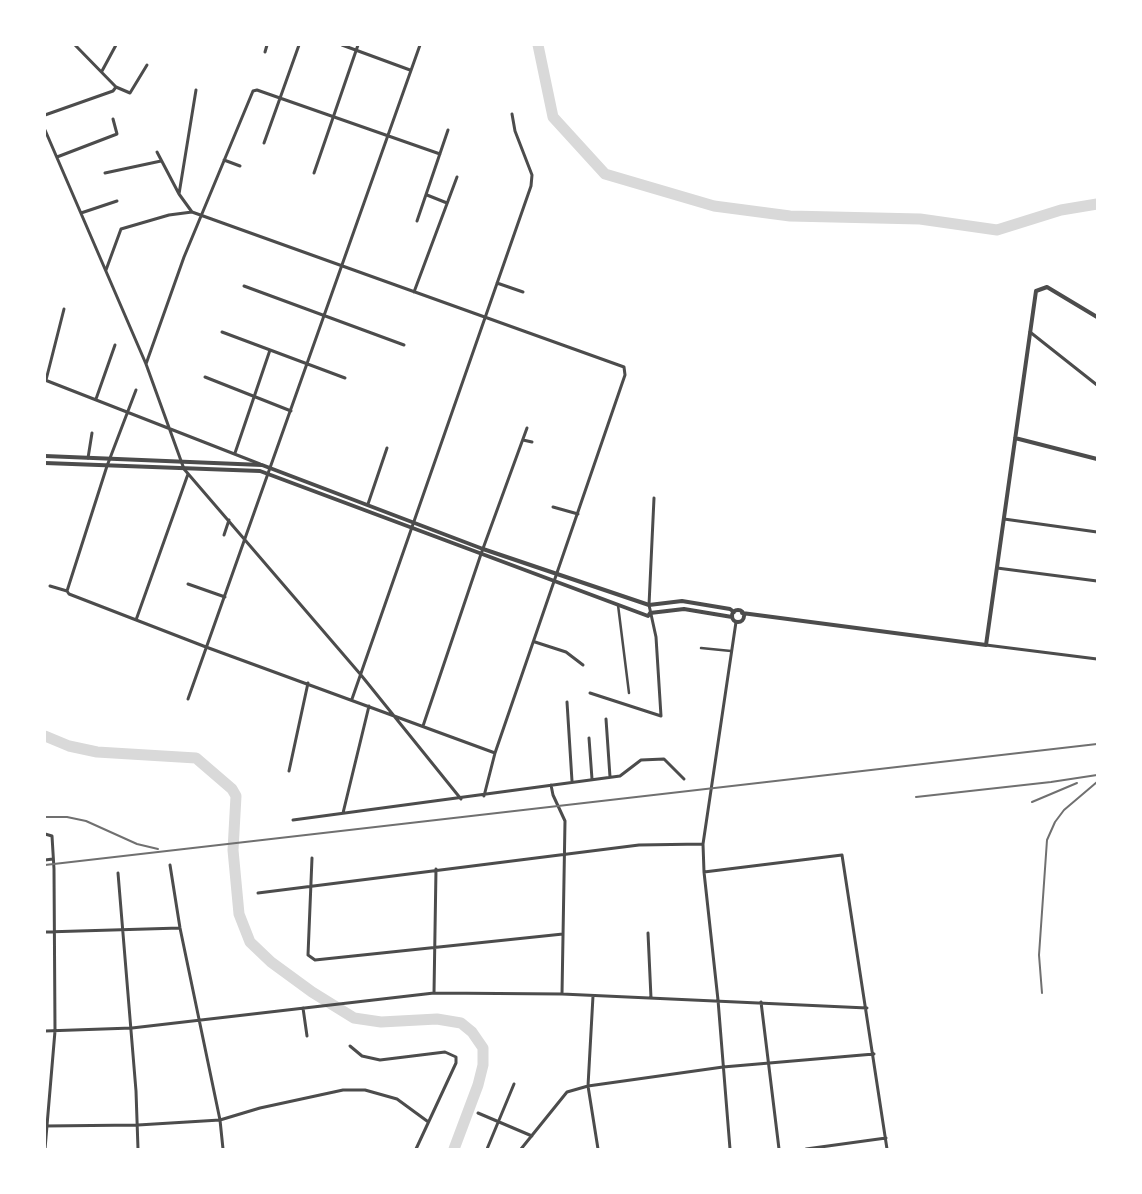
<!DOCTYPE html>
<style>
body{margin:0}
#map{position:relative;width:1142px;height:1194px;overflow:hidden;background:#fff;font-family:Arial,sans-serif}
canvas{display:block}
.frame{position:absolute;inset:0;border:46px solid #fff;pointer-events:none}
</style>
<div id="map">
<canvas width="1142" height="1194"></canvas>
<div class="frame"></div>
</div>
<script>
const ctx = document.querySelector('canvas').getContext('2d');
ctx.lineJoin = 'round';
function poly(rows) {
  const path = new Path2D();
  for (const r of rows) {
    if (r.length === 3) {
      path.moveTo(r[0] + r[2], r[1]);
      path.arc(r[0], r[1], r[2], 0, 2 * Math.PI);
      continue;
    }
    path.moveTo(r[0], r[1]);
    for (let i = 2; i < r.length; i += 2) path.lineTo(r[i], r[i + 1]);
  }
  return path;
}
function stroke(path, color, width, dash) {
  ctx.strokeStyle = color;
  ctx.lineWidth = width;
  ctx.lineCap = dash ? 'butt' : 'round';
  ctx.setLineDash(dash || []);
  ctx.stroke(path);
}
stroke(poly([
 [538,45,553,117,605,174,714,206,790,216,920,219,997,230,1061,210,1097,204],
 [45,736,69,746,97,752,196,758,232,789,236,796,233,850,239,914,250,942,271,962,312,992,354,1018,381,1022,437,1019,461,1023,472,1032,483,1048,483,1065,478,1085,454,1149]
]), '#d9d9d9', 11);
stroke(poly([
 [618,605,629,693],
 [701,648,731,651]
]), '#4c4c4c', 2.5);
stroke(poly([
 [75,45,116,87],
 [342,45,410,70],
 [265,52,267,45],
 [102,71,116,45],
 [116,87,130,93,147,65],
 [45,115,113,91,116,87],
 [45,130,146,364,184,469,361,675,461,799],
 [264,143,299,45],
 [157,152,179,194,192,212],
 [57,157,117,134,113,119],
 [224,160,240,166],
 [105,173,161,161],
 [314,173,358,45],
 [179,194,196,90],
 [427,195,447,203],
 [81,213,117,201],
 [417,221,448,130],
 [106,270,121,229,169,215,192,212,624,367,625,375,495,753,484,796],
 [497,283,523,292],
 [244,286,404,345],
 [414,292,457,177],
 [222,332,345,378],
 [1030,332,1097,385],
 [146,364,184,257,253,91,257,90,440,154],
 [205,377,291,411],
 [45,380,260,464],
 [46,380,64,309],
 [96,399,115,345],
 [523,440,532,442],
 [235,453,270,350],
 [88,458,92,433],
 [368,504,387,448],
 [553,507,578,514],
 [1004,519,1097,532],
 [224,535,229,520],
 [997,568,1097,581],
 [188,584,225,597],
 [50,586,67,591,69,594,206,647,495,753],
 [67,591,107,466,136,390],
 [136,620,188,474],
 [535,642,566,652,583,665],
 [986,645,1097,659],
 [590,693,661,716,656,637,649,605,654,498],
 [188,699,420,45],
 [352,699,531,186,532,175,515,131,512,114],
 [567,702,572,781],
 [606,719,610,777],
 [423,726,481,554,527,428],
 [589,738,592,779],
 [289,771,308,683],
 [551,785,553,795,565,821,562,994],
 [343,813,369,706],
 [293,820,620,776,641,760,664,759,684,779],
 [45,834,52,836,54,869,55,1031,45,1149],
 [312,858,308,955,315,960,563,934],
 [45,860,53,859],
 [170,865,180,928,220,1120,223,1149],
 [704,872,842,855,887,1149],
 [118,873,136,1091,138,1149],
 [258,893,639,845,703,844],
 [45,932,180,928],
 [648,933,651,998],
 [434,993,436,869],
 [593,996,588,1086,598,1149],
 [761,1002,779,1149],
 [303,1008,307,1036],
 [45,1031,132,1028,434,993,562,994,867,1008],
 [350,1046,362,1056,380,1060,445,1052,456,1057,456,1063,416,1149],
 [478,1113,532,1136],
 [45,1126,138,1125,220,1120,260,1108,343,1090,365,1090,397,1099,427,1121],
 [487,1149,514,1084],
 [521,1149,567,1092,588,1086,723,1067,874,1054],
 [730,1149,718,1000,704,872,703,844,736,622],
 [806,1149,886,1138]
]), '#4c4c4c', 3);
stroke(poly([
 [1015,438,1097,459],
 [45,456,262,465,483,549,649,605,682,601,730,609,734,612],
 [45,463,260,471,648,616,650,613,684,609,732,617],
 [738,616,6],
 [742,613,986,645,1036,291,1047,287,1097,317]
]), '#4c4c4c', 4);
stroke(poly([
 [916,797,1051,782,1097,775],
 [1032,802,1077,783],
 [45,817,67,817,86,821,137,844,158,849],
 [45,865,1097,744],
 [1042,993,1039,955,1047,840,1055,822,1064,810,1097,782]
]), '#707070', 2);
</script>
